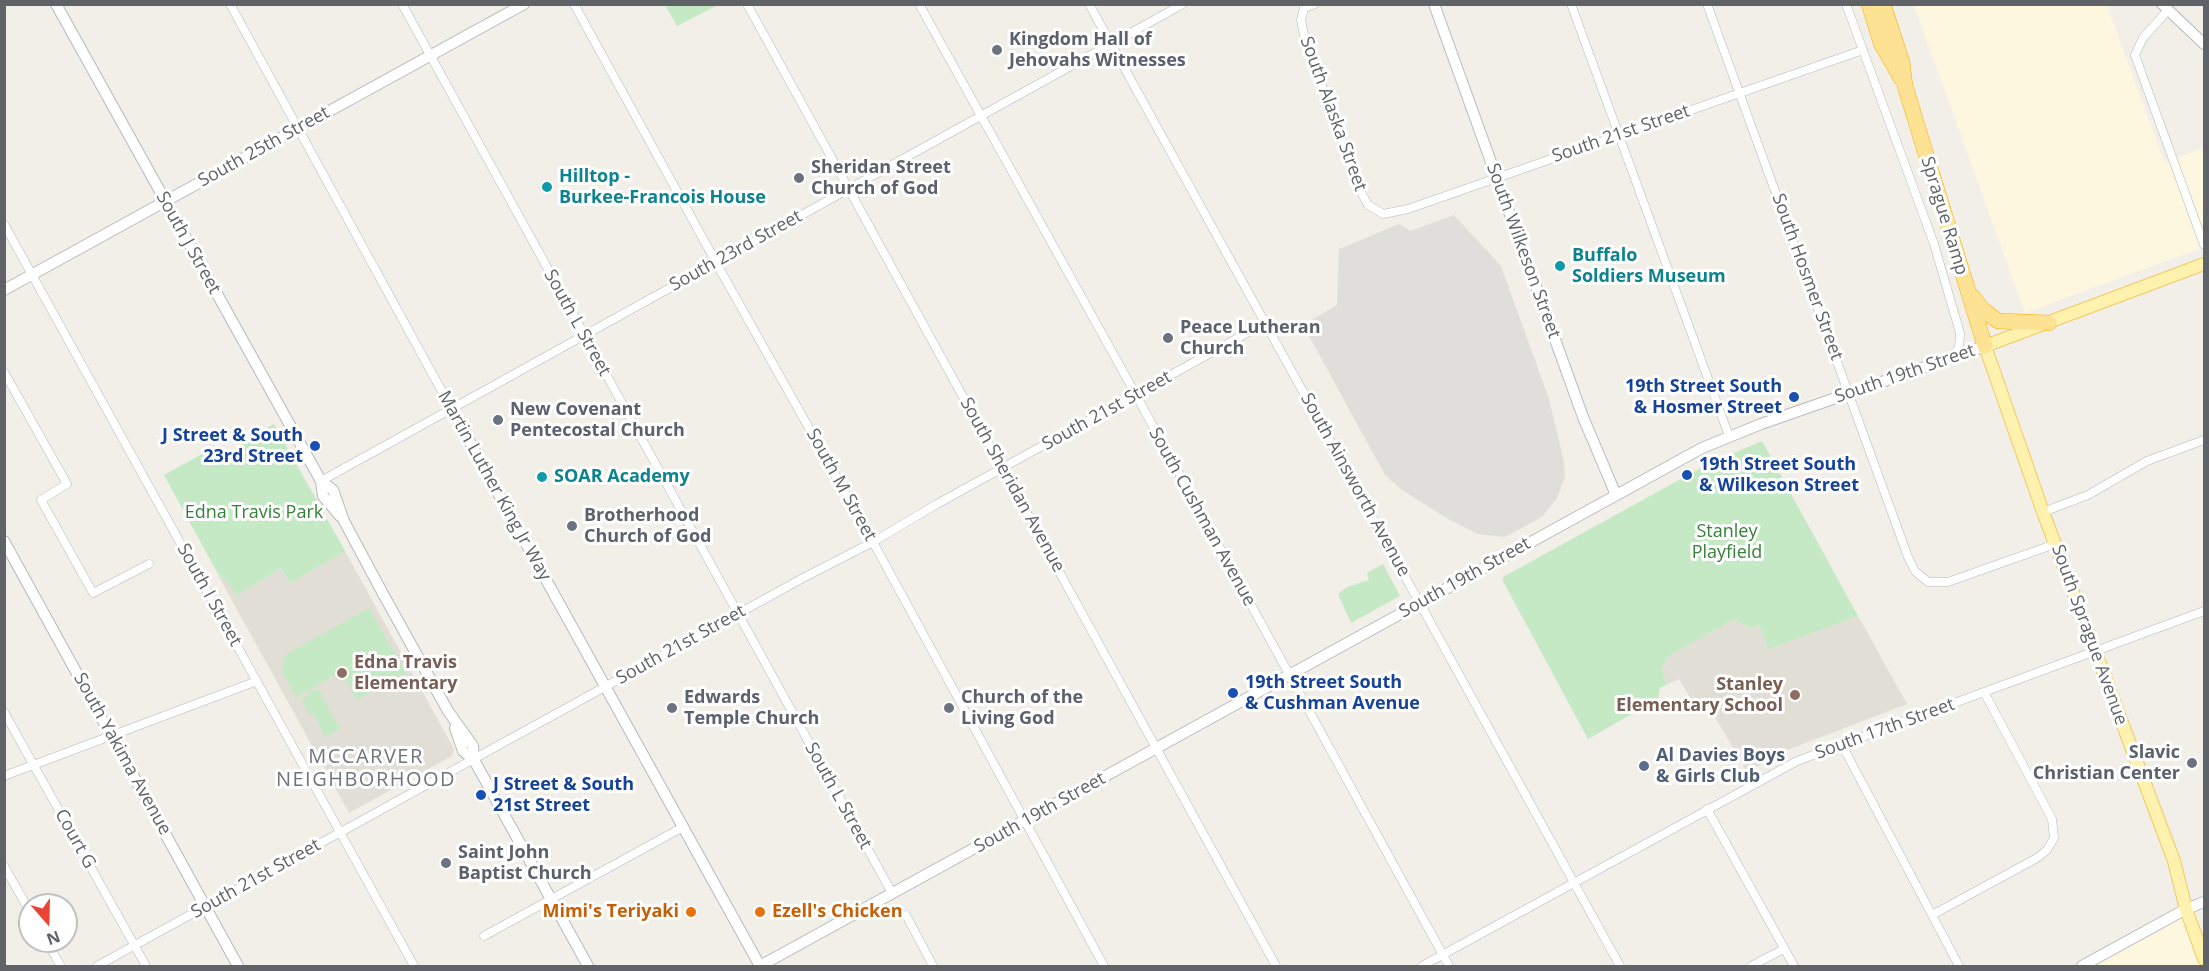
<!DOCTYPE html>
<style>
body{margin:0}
#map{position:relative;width:2209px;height:971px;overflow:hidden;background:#f1efe8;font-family:"Open Sans",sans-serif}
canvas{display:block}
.frame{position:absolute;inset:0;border:6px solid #5f6368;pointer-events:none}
.north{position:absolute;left:18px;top:893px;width:60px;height:60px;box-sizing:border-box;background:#fff;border:2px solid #bfc1c3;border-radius:50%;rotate:160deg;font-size:16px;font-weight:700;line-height:24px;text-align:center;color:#5f6368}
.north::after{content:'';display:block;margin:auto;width:21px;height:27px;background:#ea4335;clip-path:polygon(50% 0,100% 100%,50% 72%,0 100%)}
</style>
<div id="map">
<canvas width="2209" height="971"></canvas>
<div class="frame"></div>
<div class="north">N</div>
</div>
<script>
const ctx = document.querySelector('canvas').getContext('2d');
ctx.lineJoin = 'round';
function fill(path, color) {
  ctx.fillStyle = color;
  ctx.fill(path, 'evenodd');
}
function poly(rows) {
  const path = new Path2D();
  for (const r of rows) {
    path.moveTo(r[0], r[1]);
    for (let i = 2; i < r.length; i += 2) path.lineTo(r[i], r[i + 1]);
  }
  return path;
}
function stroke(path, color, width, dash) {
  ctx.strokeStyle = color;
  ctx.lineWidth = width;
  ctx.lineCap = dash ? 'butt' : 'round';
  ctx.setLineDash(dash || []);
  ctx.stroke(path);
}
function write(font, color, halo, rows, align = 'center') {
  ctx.font = font + ' "Open Sans",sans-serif';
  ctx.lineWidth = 6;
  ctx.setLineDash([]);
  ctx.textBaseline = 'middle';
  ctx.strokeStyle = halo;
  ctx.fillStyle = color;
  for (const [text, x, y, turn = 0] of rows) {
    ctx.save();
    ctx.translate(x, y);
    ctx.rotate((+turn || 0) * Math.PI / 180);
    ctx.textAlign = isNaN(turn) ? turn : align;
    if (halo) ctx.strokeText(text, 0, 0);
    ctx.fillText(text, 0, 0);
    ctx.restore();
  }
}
fill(poly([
 [1914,5,2107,5,2164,162,2204,148,2204,247,2025,313],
 [2186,909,2204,959,2204,966,2082,966]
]), '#fef7e0');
fill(poly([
 [1454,215,1501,266,1549,399,1564,462,1565,477,1557,498,1542,517,1505,537,1478,534,1448,519,1402,490,1385,475,1303,325,1337,305,1339,249,1399,224,1410,231]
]), '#e0deda');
fill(poly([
 [345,551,454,749,452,756,349,813,218,575,227,581,236,596,281,568,290,583],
 [1858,616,1907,704,1790,749,1747,772,1710,708,1700,714,1679,679,1666,685,1662,670,1669,656,1733,620,1750,628,1759,625,1769,649]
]), '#e1ded6');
fill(poly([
 [665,5,718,5,677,26],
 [274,424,345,551,290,583,281,568,236,596,227,581,218,574,164,475,213,448,218,454,236,453,241,448,244,440],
 [1762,441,1858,616,1769,649,1759,625,1751,628,1733,620,1669,656,1662,669,1666,685,1660,688,1658,699,1588,739,1503,581,1503,577,1708,464],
 [1383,564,1400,596,1351,623,1338,594,1347,587,1369,580,1367,573],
 [369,608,406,673,357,700,341,672,296,697,282,672,284,659,288,653],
 [318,689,340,729,325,737,313,712,309,714,301,699,310,694,309,692]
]), '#c5e8c5');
const street = poly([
 [230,4,451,408],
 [402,4,892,893],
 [574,4,723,275,873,542,1104,966],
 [747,4,1276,966],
 [919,4,1136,395,1449,966],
 [1089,4,1620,966],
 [1571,4,1729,436],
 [1707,4,1908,557,1915,571,1928,582,1948,582,2055,544],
 [1846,4,1934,244,1960,333,1959,348,1951,357],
 [1304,8,1301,20,1304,35,1358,186,1368,205,1383,214,1408,209,1863,50],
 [1304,8,1315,4],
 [2168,10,2143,38,2135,55,2204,245],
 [4,224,414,966],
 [4,372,67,484,41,500,93,593,149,564],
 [321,481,1183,4],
 [2043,512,2088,495,2147,461,2204,440],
 [4,712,146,966],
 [1842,745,1959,966],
 [4,776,257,681],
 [1707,809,1794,966],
 [4,866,30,912],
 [906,915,933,966],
 [1932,915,2037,858,2047,850,2054,838,2052,819,1984,692],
 [484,936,683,827],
 [46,941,61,966],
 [97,966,803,578,873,542,937,504,1265,323],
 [1422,966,1797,761,2204,611],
 [1751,966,1784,949]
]);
const secondary = poly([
 [56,4,321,481,333,490,344,521,382,592,448,711,473,746,474,760],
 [1434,4,1583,417,1616,495],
 [2162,4,2204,44],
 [4,290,524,4],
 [451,408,760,966],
 [321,481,323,496,340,516],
 [4,541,238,966],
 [455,728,463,751,474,760,588,966],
 [760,966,1702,448,1761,424,1985,346],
 [2082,966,2186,909,2204,902]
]);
const primary = poly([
 [2204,264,1985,346,2043,512,2174,861,2186,909,2204,959]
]);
const highway = poly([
 [1869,4,1881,43,1901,78],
 [1883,4,1902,62,1905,86,1985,346],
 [1972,296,1983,310,1998,321,2049,323]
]);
stroke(street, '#b5b8bc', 9);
stroke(secondary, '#b6babf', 12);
stroke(primary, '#f2c960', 14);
stroke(highway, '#f9ab00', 16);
stroke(street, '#fff', 8);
stroke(secondary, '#fff', 10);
stroke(primary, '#fff2af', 12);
stroke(highway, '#fde293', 15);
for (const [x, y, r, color] of [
 [997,50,6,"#6b7280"],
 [799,178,6,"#6b7280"],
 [547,187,6,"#0f9aa8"],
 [1560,266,6,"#0f9aa8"],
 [1168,338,6,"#6b7280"],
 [1794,397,6,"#1a4fb4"],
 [498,420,6,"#6b7280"],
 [315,446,6,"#1a4fb4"],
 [1687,475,6,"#1a4fb4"],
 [542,477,6,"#0f9aa8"],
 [572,526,6,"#6b7280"],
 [342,673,6,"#8d6e63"],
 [1233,693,6,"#1a4fb4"],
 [1795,695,6,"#8d6e63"],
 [672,708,6,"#6b7280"],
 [949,708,6,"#6b7280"],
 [2192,763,6,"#6b7280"],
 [1644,766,6,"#5c6f8a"],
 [481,795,6,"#1a4fb4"],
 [446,863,6,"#6b7280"],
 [691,912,6,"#e8710a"],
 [760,912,6,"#e8710a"]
]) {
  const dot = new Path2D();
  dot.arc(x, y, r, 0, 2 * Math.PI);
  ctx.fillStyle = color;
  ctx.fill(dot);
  stroke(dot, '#fff', 2);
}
write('bold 18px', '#5b616d', '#fff', [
 ["Kingdom Hall of",1009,40],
 ["Jehovahs Witnesses",1009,61],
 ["Sheridan Street",811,168],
 ["Church of God",811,189],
 ["Peace Lutheran",1180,328],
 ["Church",1180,349],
 ["New Covenant",510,410],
 ["Pentecostal Church",510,431],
 ["Brotherhood",584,516],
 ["Church of God",584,537],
 ["Edwards",684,698],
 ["Temple Church",684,719],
 ["Church of the",961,698],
 ["Living God",961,719],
 ["Slavic",2180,753,"right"],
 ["Christian Center",2180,774,"right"],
 ["Saint John",458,853],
 ["Baptist Church",458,874]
], 'left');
write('18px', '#5f6368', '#fff', [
 ["South Alaska Street",1333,114,70],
 ["South 21st Street",1621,134,-19],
 ["South 25th Street",264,147,-29],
 ["Sprague Ramp",1944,216,73],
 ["South J Street",188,243,61],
 ["South 23rd Street",736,251,-29],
 ["South Wilkeson Street",1523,251,70],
 ["South Hosmer Street",1807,277,70],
 ["South L Street",577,323,61],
 ["South 19th Street",1905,374,-19],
 ["South 21st Street",1107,411,-29],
 ["South M Street",841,485,61],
 ["South Sheridan Avenue",1012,485,61],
 ["South Ainsworth Avenue",1355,485,61],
 ["Martin Luther King Jr Way",494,486,61],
 ["South Cushman Avenue",1202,517,61],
 ["South 19th Street",1465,578,-29],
 ["South I Street",209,595,61],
 ["South Sprague Avenue",2089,635,70],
 ["South 21st Street",681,645,-29],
 ["South 17th Street",1885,729,-20],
 ["South Yakima Avenue",122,754,61],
 ["South L Street",838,796,61],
 ["South 19th Street",1040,813,-29],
 ["Court G",75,839,61],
 ["South 21st Street",256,879,-29]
]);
write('bold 18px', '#0d838f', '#fff', [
 ["Hilltop -",559,177],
 ["Burkee-Francois House",559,198],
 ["Buffalo",1572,256],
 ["Soldiers Museum",1572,277],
 ["SOAR Academy",554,477]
], 'left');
write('bold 18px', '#164399', '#fff', [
 ["19th Street South",1782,387,"right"],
 ["& Hosmer Street",1782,408,"right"],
 ["J Street & South",303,436,"right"],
 ["23rd Street",303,457,"right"],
 ["19th Street South",1699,465],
 ["& Wilkeson Street",1699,486],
 ["19th Street South",1245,683],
 ["& Cushman Avenue",1245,704],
 ["J Street & South",493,785],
 ["21st Street",493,806]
], 'left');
write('18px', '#348238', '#fff', [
 ["Edna Travis Park",254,513],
 ["Stanley",1727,532],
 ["Playfield",1727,553]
]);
write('bold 18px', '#785e54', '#fff', [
 ["Edna Travis",354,663],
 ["Elementary",354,684],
 ["Stanley",1783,685,"right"],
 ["Elementary School",1783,706,"right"]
], 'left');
write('bold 18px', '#4e5e75', '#fff', [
 ["Al Davies Boys",1656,756],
 ["& Girls Club",1656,777]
], 'left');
write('bold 18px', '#c56008', '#fff', [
 ["Mimi's Teriyaki",679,912],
 ["Ezell's Chicken",772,912,"left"]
], 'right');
ctx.letterSpacing = '1.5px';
write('20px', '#70757a', '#fff', [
 ["MCCARVER",366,757],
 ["NEIGHBORHOOD",366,780]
]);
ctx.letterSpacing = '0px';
</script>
